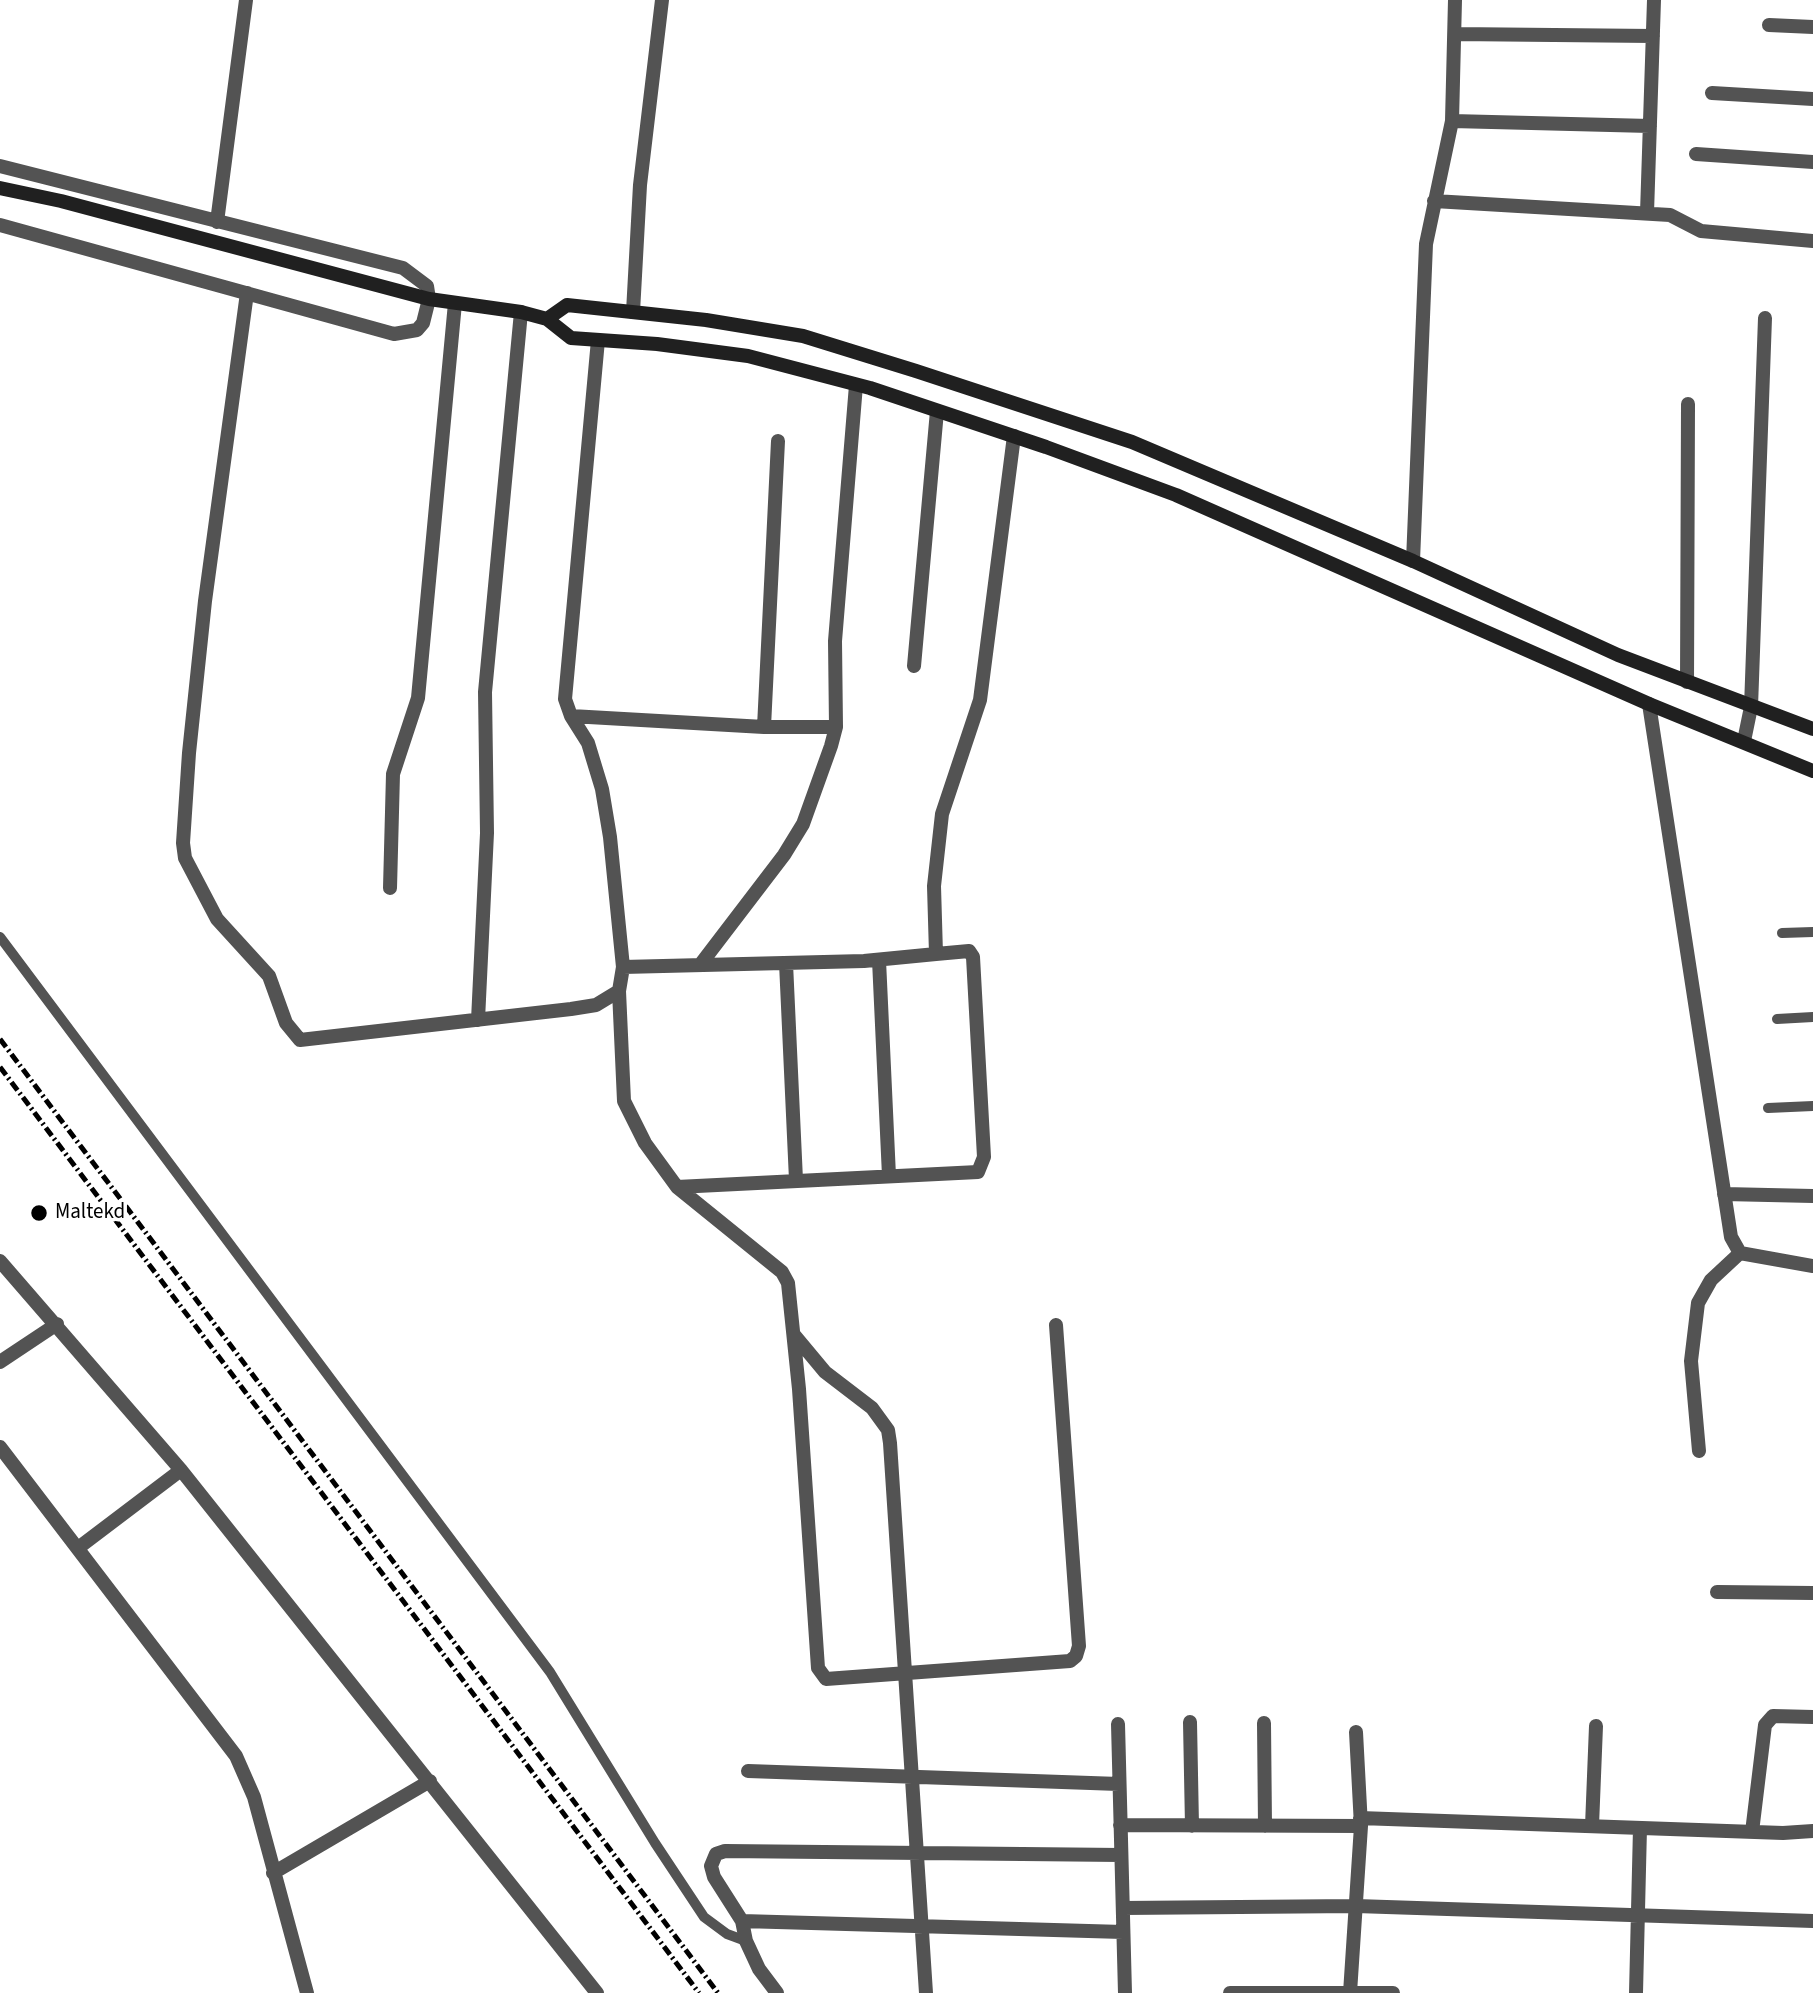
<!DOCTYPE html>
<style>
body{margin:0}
canvas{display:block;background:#fff}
</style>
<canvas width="1813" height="1993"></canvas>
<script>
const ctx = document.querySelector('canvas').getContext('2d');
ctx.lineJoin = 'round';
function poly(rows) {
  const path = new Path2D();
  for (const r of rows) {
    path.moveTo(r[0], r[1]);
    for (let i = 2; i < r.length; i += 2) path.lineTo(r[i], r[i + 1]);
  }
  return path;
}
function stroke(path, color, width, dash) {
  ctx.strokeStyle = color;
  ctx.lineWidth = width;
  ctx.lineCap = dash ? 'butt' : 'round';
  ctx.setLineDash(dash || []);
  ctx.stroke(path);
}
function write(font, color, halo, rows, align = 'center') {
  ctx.font = font + ' "Source Sans 3",sans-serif';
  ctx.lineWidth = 7;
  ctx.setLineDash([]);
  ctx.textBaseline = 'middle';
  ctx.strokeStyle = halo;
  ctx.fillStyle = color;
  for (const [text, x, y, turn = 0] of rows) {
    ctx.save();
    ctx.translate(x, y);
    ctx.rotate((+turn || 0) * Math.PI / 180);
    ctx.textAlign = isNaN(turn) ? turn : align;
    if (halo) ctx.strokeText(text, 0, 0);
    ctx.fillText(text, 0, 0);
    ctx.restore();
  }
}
stroke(poly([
 [1782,933,1813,932],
 [0,937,550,1672,655,1843,704,1917,727,1934,746,1941],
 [1777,1019,1813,1017],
 [1768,1108,1813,1106]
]), '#535353', 10);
stroke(poly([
 [1769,25,1813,27],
 [1455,34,1653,36],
 [1712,93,1813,99],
 [1452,121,1650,126],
 [1696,154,1813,162],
 [0,166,403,268,427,286,429,299,423,323,417,330,394,334,0,225],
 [1434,201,1670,215,1701,231,1813,241],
 [1647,213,1654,0],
 [217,222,246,0],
 [247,293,205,601,189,753,183,843,185,858,217,919,269,976,286,1023,300,1040,571,1009,596,1005,619,991,623,967,610,837,602,789,588,743,571,716,565,699,598,340],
 [633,312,640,185,662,0],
 [1413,561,1426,244,1452,121,1455,0],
 [914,666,937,411],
 [1687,682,1688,404],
 [1649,704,1731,1237,1740,1253,1813,1266],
 [571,716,764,727,836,727],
 [764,727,778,441],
 [1744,741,1751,707,1765,318],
 [390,888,393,774,418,698,455,303],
 [879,960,889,1176],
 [786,963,796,1180],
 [700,965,784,855,803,824,831,746,836,727,835,641,856,385],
 [623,967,864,961,936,954,934,886,942,814,980,700,1014,436],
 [619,991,624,1101,645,1143,677,1187,782,1272,788,1283,799,1389,818,1668,826,1679,1070,1661,1076,1656,1079,1646,1056,1325],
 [478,1020,487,833,485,692,521,312],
 [677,1187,978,1172,984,1157,973,957,969,951,936,954],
 [1724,1194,1813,1196],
 [0,1261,181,1470,597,1993],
 [795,1336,825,1372,872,1408,888,1430,890,1443,926,1993],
 [0,1362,57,1324],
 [0,1447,236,1756,254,1797,307,1993],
 [1699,1451,1691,1361,1698,1303,1711,1280,1740,1253],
 [78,1548,181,1470],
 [1717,1592,1813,1593],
 [1190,1722,1192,1826],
 [1264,1723,1265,1826],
 [1118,1724,1125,1993],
 [748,1771,1119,1784],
 [1360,1818,1783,1833,1813,1831],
 [1120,1825,1361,1826],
 [1592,1826,1596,1726],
 [1752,1832,1765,1725,1773,1716,1813,1717],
 [273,1873,430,1781],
 [1123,1908,1356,1906,1813,1921],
 [742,1921,714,1877,711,1866,716,1854,725,1851,1121,1855],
 [777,1993,759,1969,746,1941,742,1921,1123,1932],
 [1230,1993,1393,1993],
 [1350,1993,1361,1826,1356,1732],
 [1636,1993,1640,1828]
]), '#535353', 14);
stroke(poly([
 [0,188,61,201,429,299,521,312,547,319,571,338,657,344,748,356,870,388,1046,447,1176,495,1649,704,1813,771],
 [547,319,567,305,706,320,803,336,916,371,1132,442,1413,561,1618,655,1813,729]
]), '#202020', 14);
stroke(poly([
 [0,1039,718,1993],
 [0,1067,699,1993]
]), '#000', 5, [10, 3.5, 2, 3.5]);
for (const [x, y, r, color] of [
 [39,1213,9,"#000"]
]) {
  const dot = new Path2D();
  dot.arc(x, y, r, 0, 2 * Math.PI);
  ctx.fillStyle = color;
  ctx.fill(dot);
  stroke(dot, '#fff', 2.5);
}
write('21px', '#000', '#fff', [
 ["Maltekd",55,1213]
], 'left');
</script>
